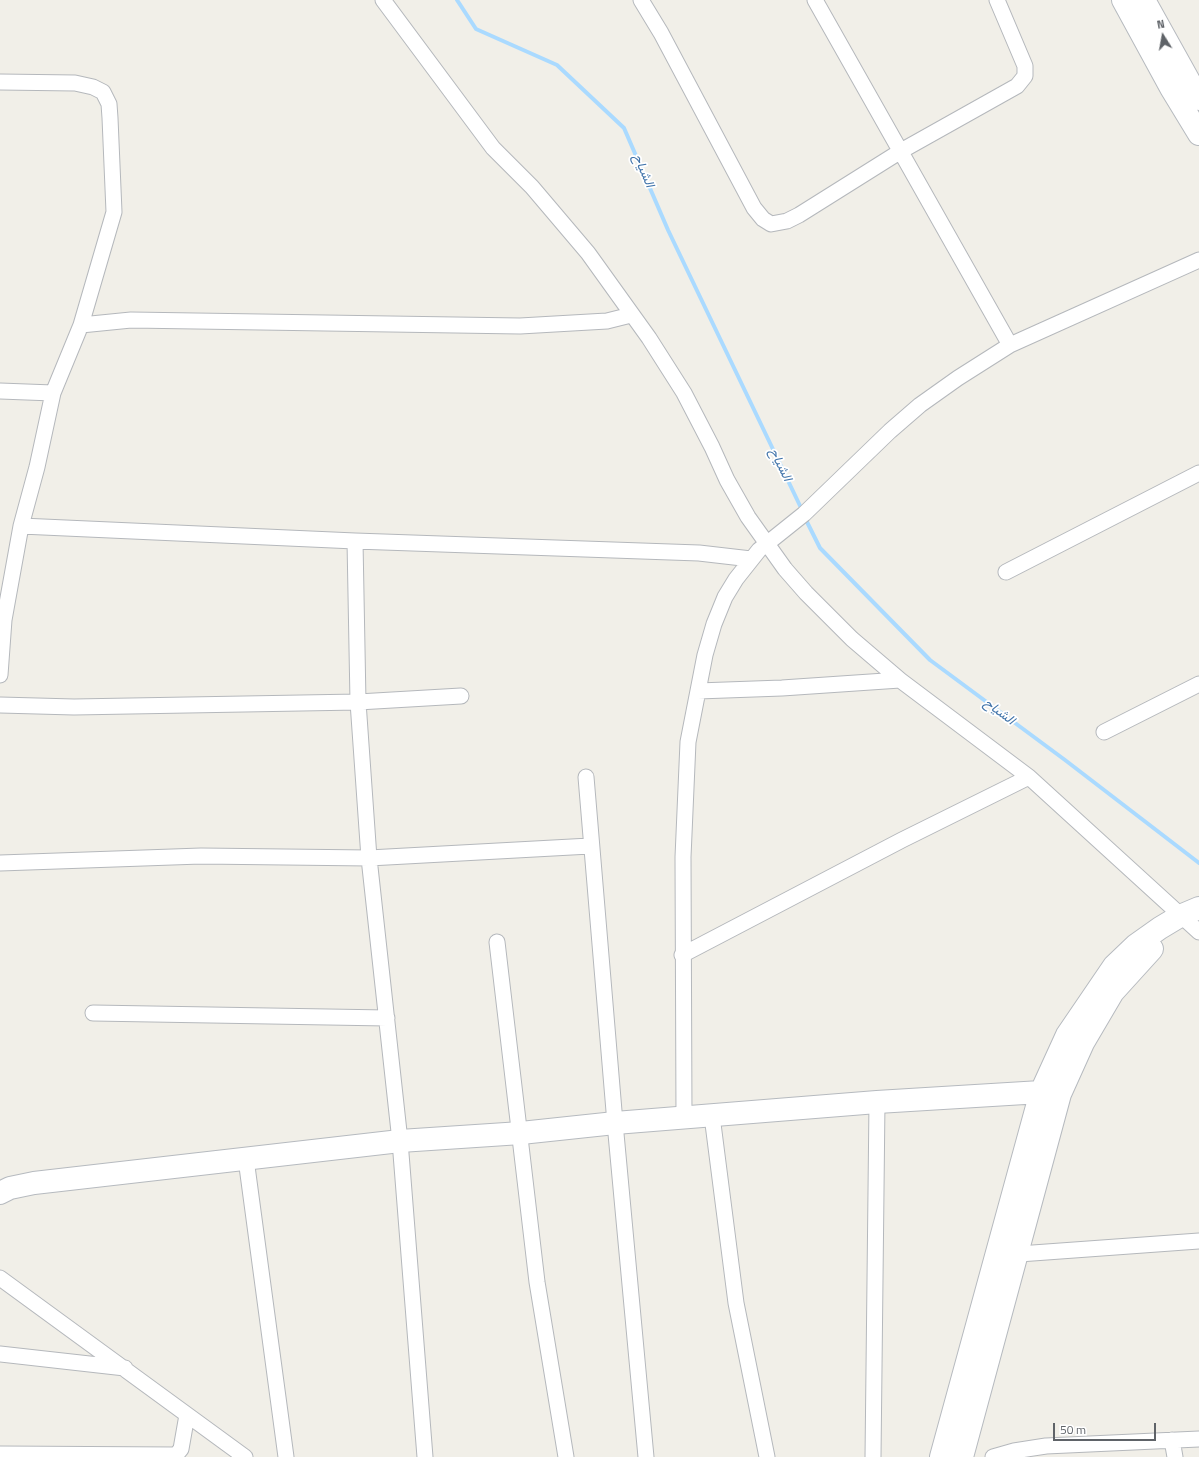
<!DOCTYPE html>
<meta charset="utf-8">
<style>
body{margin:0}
#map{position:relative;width:1199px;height:1457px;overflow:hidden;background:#f1efe8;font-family:"Titillium Web",sans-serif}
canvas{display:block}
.north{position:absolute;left:1143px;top:16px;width:40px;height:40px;-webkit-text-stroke:3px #fff;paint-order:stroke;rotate:349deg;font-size:11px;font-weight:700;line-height:16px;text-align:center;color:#5f6368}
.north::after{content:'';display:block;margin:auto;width:14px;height:18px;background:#5f6368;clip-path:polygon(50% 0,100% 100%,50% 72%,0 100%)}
.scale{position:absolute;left:1053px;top:1423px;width:103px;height:18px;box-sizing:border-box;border:2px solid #5f6368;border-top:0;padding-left:5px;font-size:12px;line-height:14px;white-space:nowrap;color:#5f6368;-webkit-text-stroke:3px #fff;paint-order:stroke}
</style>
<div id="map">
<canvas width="1199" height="1457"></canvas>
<div class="north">N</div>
<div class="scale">50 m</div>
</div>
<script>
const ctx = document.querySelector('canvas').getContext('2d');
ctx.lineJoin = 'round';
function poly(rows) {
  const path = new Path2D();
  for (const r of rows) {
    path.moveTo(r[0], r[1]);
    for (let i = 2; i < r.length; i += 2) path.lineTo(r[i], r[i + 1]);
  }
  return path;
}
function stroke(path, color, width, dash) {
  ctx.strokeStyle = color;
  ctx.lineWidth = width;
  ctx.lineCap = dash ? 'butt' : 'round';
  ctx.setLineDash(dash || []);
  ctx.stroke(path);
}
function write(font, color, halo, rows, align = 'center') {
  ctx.font = font + ' "Titillium Web",Vazirmatn,sans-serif';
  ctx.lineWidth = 3.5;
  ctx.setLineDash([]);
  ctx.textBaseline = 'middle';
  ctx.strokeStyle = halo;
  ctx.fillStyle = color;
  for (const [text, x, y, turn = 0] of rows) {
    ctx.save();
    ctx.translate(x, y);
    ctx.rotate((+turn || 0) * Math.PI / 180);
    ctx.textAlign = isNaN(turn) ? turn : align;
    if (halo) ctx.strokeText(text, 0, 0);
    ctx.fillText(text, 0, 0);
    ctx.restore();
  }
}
stroke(poly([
 [457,0,476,29,557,65,624,128,668,230,803,512],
 [805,518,820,548,930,660,1065,760,1199,863]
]), '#aadaff', 4);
const street = poly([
 [383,0,493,148,532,187,588,253,649,338,684,393,712,447,727,480,748,517,785,569,806,593,852,639,900,680,1029,777,1199,932],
 [641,0,661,33,754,208,763,219,771,224,787,221,799,215,901,151,1017,86,1025,76,1025,66,997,0],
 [815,0,1010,345],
 [0,82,75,83,93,87,103,92,109,104,110,118,114,212,81,325,53,393,37,467,21,526,4,620,0,675],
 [81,325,131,320,520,326,607,321,631,315],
 [0,391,53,393],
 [21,526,355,541,699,553,751,559],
 [355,541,358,702,369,858,400,1141,425,1457],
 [1006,572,1199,473],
 [698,691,782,688,900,680],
 [0,705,74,707,358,702,461,696],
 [1104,732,1199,684],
 [586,777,615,1123,646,1457],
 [0,863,201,856,369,858,590,846],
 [497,942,537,1282,566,1457],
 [682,955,902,840,1029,777],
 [93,1013,387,1018],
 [712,1116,736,1303,767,1457],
 [684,1118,683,857,688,742,705,655,714,624,725,597,736,579,759,550,804,514,890,431,920,405,958,378,1010,345,1199,260],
 [246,1159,286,1457],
 [1019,1254,1199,1241],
 [0,1278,245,1457],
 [0,1354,125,1368],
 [1172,1440,1175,1457],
 [0,1454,176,1455,181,1449,187,1415],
 [873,1457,877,1102],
 [993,1457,1014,1451,1046,1446,1199,1439]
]);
const secondary = poly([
 [1123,0,1171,88,1199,134],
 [1144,0,1199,99],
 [0,1193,10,1188,34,1183,400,1141,521,1133,615,1123,877,1102,1041,1092,1060,1094],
 [941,1457,1041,1092,1067,1035,1114,966,1136,945,1160,928,1180,916,1199,908],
 [962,1457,1060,1094,1083,1043,1113,992,1152,949]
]);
stroke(street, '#b5b8bc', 17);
stroke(secondary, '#b6babf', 24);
stroke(street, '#fff', 15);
stroke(secondary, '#fff', 22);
write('italic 13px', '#4174aa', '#fff', [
 ["الشياح",643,171,67],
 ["الشياح",780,465,64],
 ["الشياح",999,712,37]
]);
</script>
